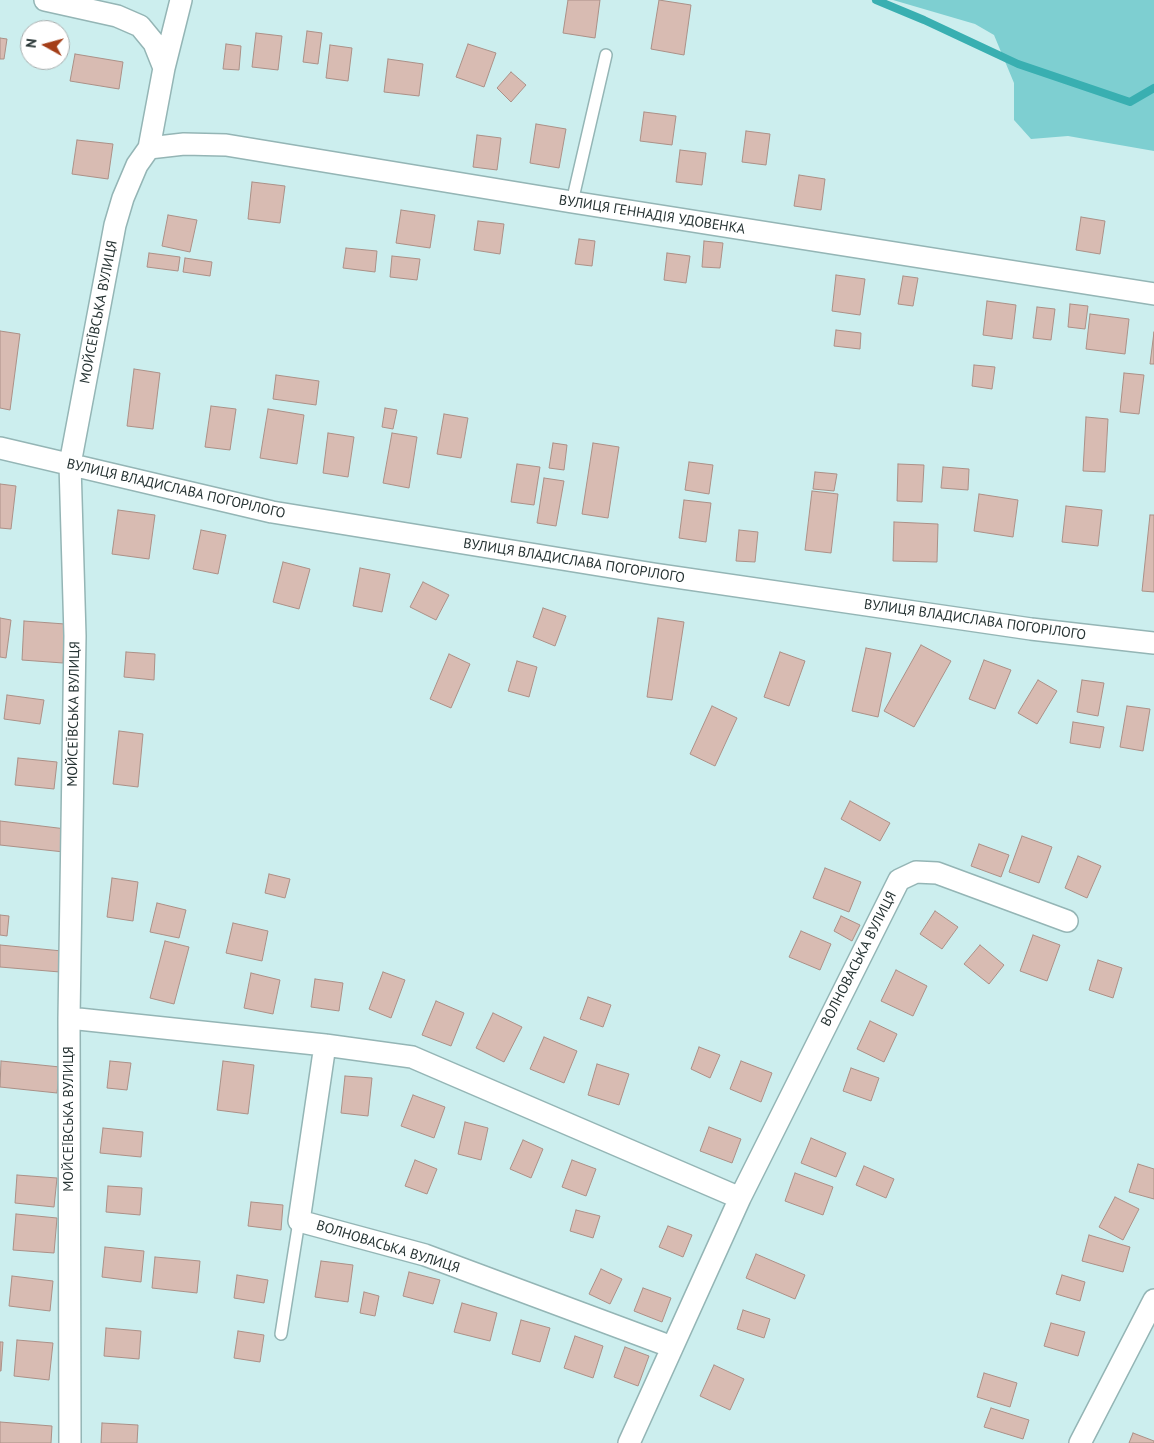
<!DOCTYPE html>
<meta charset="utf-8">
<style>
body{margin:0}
#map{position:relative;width:1154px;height:1443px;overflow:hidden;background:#cee;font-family:"PT Sans",sans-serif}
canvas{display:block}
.north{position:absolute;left:20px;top:20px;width:50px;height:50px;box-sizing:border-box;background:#fff;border:1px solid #a8adad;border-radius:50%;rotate:277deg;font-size:14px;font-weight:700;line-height:20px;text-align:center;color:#263333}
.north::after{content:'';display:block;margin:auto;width:18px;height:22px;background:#a43e18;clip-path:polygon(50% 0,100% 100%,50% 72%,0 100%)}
</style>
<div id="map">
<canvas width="1154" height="1443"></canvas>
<div class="north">N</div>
</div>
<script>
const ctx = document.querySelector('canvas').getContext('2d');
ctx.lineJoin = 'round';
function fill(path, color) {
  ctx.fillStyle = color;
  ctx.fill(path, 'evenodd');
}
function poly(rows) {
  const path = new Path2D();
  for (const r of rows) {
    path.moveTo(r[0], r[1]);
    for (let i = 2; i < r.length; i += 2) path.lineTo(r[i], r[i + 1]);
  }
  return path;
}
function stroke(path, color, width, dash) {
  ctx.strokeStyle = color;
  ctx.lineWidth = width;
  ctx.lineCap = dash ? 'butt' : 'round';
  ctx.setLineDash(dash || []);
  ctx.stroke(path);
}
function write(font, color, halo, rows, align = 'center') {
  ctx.font = font + ' "PT Sans",sans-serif';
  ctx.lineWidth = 4;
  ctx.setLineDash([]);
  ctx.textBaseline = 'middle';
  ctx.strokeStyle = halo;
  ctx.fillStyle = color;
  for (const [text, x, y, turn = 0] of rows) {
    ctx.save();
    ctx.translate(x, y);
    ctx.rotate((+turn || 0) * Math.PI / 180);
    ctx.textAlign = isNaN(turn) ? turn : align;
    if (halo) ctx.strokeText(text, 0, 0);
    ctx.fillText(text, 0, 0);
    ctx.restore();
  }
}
fill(poly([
 [893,0,1154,0,1154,151,1068,136,1031,139,1014,120,1014,83,994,35,975,24]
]), '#7ecfd1');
stroke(poly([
 [876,0,924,20,1018,64,1130,102,1154,88]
]), '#39afb1', 8);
const building = poly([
 [568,0,600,0,595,38,563,33,568,0],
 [659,0,691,5,684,55,651,49,659,0],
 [307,31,322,33,318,64,303,62,307,31],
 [256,33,282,36,278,70,252,67,256,33],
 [0,38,7,39,4,59,0,59,0,38],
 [226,44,241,46,239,70,223,69,226,44],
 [468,44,496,53,484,87,456,77,468,44],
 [330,45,352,48,348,81,326,78,330,45],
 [75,54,123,62,119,89,70,81,75,54],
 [388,59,423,64,419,96,384,92,388,59],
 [511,72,526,85,511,102,497,88,511,72],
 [644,112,676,116,672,145,640,141,644,112],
 [536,124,566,129,559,168,530,163,536,124],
 [746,131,770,134,766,165,742,162,746,131],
 [477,135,501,138,497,170,473,167,477,135],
 [77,140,113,144,108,179,72,174,77,140],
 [680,150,706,153,702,185,676,182,680,150],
 [799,175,825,179,821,210,794,206,799,175],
 [252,182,285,186,280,223,248,219,252,182],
 [401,210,435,215,430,248,396,243,401,210],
 [168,215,197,220,190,252,162,246,168,215],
 [1081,217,1105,221,1100,254,1076,250,1081,217],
 [478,221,504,224,500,254,474,250,478,221],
 [579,239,595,241,592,266,575,264,579,239],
 [704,241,723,243,720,268,702,267,704,241],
 [346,248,377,251,375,272,343,268,346,248],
 [149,253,180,257,178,271,147,267,149,253],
 [667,253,690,256,686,283,664,280,667,253],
 [392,256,420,259,417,280,390,277,392,256],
 [185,258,212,262,210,276,183,272,185,258],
 [836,275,865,279,860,315,832,311,836,275],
 [903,276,918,278,913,306,898,304,903,276],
 [987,301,1016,305,1012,339,983,335,987,301],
 [1070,304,1088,306,1085,329,1068,327,1070,304],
 [1037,307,1055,309,1051,340,1033,338,1037,307],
 [1090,314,1129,319,1125,354,1086,349,1090,314],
 [836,330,861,333,860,349,834,346,836,330],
 [0,331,20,334,10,410,0,408,0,331],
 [1154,332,1154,364,1150,364,1154,332],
 [974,365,995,367,992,389,972,386,974,365],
 [134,369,160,373,153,429,127,426,134,369],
 [1124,373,1144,375,1139,414,1120,412,1124,373],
 [276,375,319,381,316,405,273,399,276,375],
 [211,406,236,409,230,450,205,447,211,406],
 [385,408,397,410,393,429,382,427,385,408],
 [268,409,304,415,297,464,260,458,268,409],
 [444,414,468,418,461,458,437,454,444,414],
 [1086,417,1108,419,1105,472,1083,471,1086,417],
 [328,433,354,437,348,477,323,473,328,433],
 [392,433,417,437,409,488,383,483,392,433],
 [553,443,567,445,564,470,549,468,553,443],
 [593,443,619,447,608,518,582,514,593,443],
 [689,462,713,465,709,494,685,490,689,462],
 [517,464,540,467,534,505,511,502,517,464],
 [898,464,924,465,922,502,897,501,898,464],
 [943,467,969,469,968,490,941,488,943,467],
 [815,472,837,474,834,491,813,489,815,472],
 [544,478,564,481,556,526,537,523,544,478],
 [0,484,16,486,11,529,0,528,0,484],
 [812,491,838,494,831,553,805,550,812,491],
 [979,494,1018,500,1013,537,974,531,979,494],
 [684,500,711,503,706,542,679,538,684,500],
 [1066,506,1102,510,1098,546,1062,542,1066,506],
 [118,510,155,515,149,559,112,554,118,510],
 [1150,515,1154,515,1154,592,1142,591,1150,515],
 [894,522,938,524,937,562,893,561,894,522],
 [201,530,226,535,218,574,193,569,201,530],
 [739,530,758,532,755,562,736,561,739,530],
 [283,562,310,569,299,609,273,602,283,562],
 [360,568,390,574,382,612,353,606,360,568],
 [423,582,449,595,436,620,410,607,423,582],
 [543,608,566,616,555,646,533,637,543,608],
 [0,618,11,620,6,658,0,657,0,618],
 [658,618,684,622,672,700,647,697,658,618],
 [24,621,65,624,63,663,22,660,24,621],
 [921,645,951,661,914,727,884,711,921,645],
 [866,648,891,653,878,717,852,711,866,648],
 [126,652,155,654,154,680,124,677,126,652],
 [780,652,805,661,789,706,764,697,780,652],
 [449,654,470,664,451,708,430,699,449,654],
 [984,660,1011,670,995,709,969,699,984,660],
 [517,661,537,667,529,697,508,691,517,661],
 [1038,680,1057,691,1037,724,1018,713,1038,680],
 [1082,680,1104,683,1098,716,1077,712,1082,680],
 [7,695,44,700,40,724,4,719,7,695],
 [712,706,737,718,715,766,690,754,712,706],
 [1127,706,1150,709,1143,751,1120,747,1127,706],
 [1073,722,1104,727,1100,748,1070,743,1073,722],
 [119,731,143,734,138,787,113,784,119,731],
 [18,758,57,762,54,789,15,785,18,758],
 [850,801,890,823,880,841,841,819,850,801],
 [0,821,66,829,64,852,0,845,0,821],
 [1022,836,1052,847,1039,883,1009,872,1022,836],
 [979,844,1009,855,1001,877,971,866,979,844],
 [1078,856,1101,866,1087,898,1065,888,1078,856],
 [825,868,861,882,849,912,813,898,825,868],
 [269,874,290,879,285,898,265,893,269,874],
 [112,878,138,882,133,921,107,917,112,878],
 [157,903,186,910,179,938,150,932,157,903],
 [935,911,958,927,942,949,920,934,935,911],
 [0,915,9,916,7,936,0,935,0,915],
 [841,916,860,925,852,941,834,931,841,916],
 [233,923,268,931,262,961,226,953,233,923],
 [801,931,831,944,820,970,789,957,801,931],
 [1033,935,1060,945,1047,981,1020,971,1033,935],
 [165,941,189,947,174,1004,150,998,165,941],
 [0,945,62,951,60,972,0,967,0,945],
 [980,945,1004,965,989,984,964,964,980,945],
 [1098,960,1122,968,1113,998,1089,990,1098,960],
 [896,970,927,986,913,1016,881,1001,896,970],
 [383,972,405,980,391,1018,369,1009,383,972],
 [251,973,280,980,273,1014,244,1008,251,973],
 [315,979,343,983,339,1011,311,1007,315,979],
 [588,997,611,1005,603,1027,580,1019,588,997],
 [436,1001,464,1013,451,1046,422,1035,436,1001],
 [493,1013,522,1027,504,1062,476,1048,493,1013],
 [870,1021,897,1034,884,1062,857,1049,870,1021],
 [544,1037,577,1051,564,1083,530,1069,544,1037],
 [699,1047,720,1055,710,1078,691,1069,699,1047],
 [1,1061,60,1067,57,1093,0,1087,1,1061],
 [110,1061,131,1063,127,1090,107,1088,110,1061],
 [223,1061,254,1065,248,1114,217,1110,223,1061],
 [741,1061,772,1073,761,1102,730,1089,741,1061],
 [597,1064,629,1074,619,1105,588,1095,597,1064],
 [851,1068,879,1078,871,1101,843,1091,851,1068],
 [345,1076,372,1078,368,1116,341,1113,345,1076],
 [413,1095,445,1107,434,1138,401,1126,413,1095],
 [465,1122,488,1128,481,1160,458,1154,465,1122],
 [709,1127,741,1139,732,1163,700,1151,709,1127],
 [103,1128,143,1132,141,1157,100,1153,103,1128],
 [811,1138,846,1153,836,1177,801,1163,811,1138],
 [523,1140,543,1149,531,1178,510,1169,523,1140],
 [415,1160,437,1169,427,1194,405,1186,415,1160],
 [572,1160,596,1169,586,1196,562,1187,572,1160],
 [1138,1164,1154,1169,1154,1199,1129,1192,1138,1164],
 [864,1166,894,1179,886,1198,856,1185,864,1166],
 [795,1173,833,1187,823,1215,785,1201,795,1173],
 [17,1175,57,1178,54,1207,15,1203,17,1175],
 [108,1186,142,1188,140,1215,106,1212,108,1186],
 [1115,1197,1139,1209,1123,1240,1099,1227,1115,1197],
 [251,1202,283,1205,281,1230,248,1226,251,1202],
 [576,1210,600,1216,593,1238,570,1231,576,1210],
 [16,1214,57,1218,54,1253,13,1250,16,1214],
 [668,1226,692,1235,683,1257,659,1247,668,1226],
 [1089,1235,1130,1247,1123,1272,1082,1261,1089,1235],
 [105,1247,144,1251,141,1282,102,1277,105,1247],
 [756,1254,805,1275,795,1299,746,1278,756,1254],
 [155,1257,200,1261,197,1293,152,1288,155,1257],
 [321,1261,353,1265,348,1302,315,1297,321,1261],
 [601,1269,622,1279,610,1304,589,1294,601,1269],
 [409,1272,440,1280,433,1304,403,1296,409,1272],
 [237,1275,268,1280,264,1303,234,1298,237,1275],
 [1062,1275,1085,1282,1080,1301,1056,1294,1062,1275],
 [12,1276,53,1281,50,1311,9,1306,12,1276],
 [643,1288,671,1298,662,1322,634,1311,643,1288],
 [364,1292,379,1296,375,1316,360,1313,364,1292],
 [462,1303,497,1313,490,1341,454,1332,462,1303],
 [743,1310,770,1319,764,1338,737,1329,743,1310],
 [521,1320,550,1328,540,1362,512,1354,521,1320],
 [1051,1323,1085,1332,1078,1356,1044,1346,1051,1323],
 [106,1328,141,1331,139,1359,104,1356,106,1328],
 [238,1331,264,1335,260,1362,234,1358,238,1331],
 [575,1336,603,1346,593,1378,564,1368,575,1336],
 [17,1340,53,1343,49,1380,14,1376,17,1340],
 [0,1342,3,1342,1,1371,0,1371,0,1342],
 [625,1347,649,1356,638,1386,614,1377,625,1347],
 [714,1365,744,1379,730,1410,700,1396,714,1365],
 [984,1373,1017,1383,1010,1407,977,1397,984,1373],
 [991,1408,1029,1420,1023,1439,984,1427,991,1408],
 [0,1422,52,1426,51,1443,0,1443,0,1422],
 [102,1423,138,1425,137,1443,101,1443,102,1423],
 [1133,1433,1154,1441,1154,1443,1129,1443,1133,1433]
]);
fill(building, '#d8bbb2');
stroke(building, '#ab9087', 1);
const service = poly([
 [572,202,606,55],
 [281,1334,299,1221]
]);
const minor = poly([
 [45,0,117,16,140,26,154,43,164,68],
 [149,148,184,144,226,145,572,202,1154,294],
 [0,448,272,512,654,574,1031,629,1154,643],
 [69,1018,325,1045,412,1057,740,1198],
 [325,1045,299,1221,425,1255,672,1347],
 [70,1443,69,1018,75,636,70,464,115,225,123,198,137,165,149,148,164,68,181,0],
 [629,1443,740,1198,899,880,916,872,937,873,1067,921],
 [1080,1443,1154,1300]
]);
stroke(service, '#94b5b5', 14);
stroke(minor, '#94b5b5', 24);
stroke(service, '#fff', 11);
stroke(minor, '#fff', 21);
write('14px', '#263333', '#fff', [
 ["ВУЛИЦЯ ГЕННАДІЯ УДОВЕНКА",652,215,9],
 ["МОЙСЕЇВСЬКА ВУЛИЦЯ",99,312,-79],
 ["ВУЛИЦЯ ВЛАДИСЛАВА ПОГОРІЛОГО",176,489,13],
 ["ВУЛИЦЯ ВЛАДИСЛАВА ПОГОРІЛОГО",574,561,9],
 ["ВУЛИЦЯ ВЛАДИСЛАВА ПОГОРІЛОГО",975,620,8],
 ["МОЙСЕЇВСЬКА ВУЛИЦЯ",74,714,-89],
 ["ВОЛНОВАСЬКА ВУЛИЦЯ",859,959,-63],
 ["МОЙСЕЇВСЬКА ВУЛИЦЯ",69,1119,-90],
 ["ВОЛНОВАСЬКА ВУЛИЦЯ",388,1247,17]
]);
</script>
